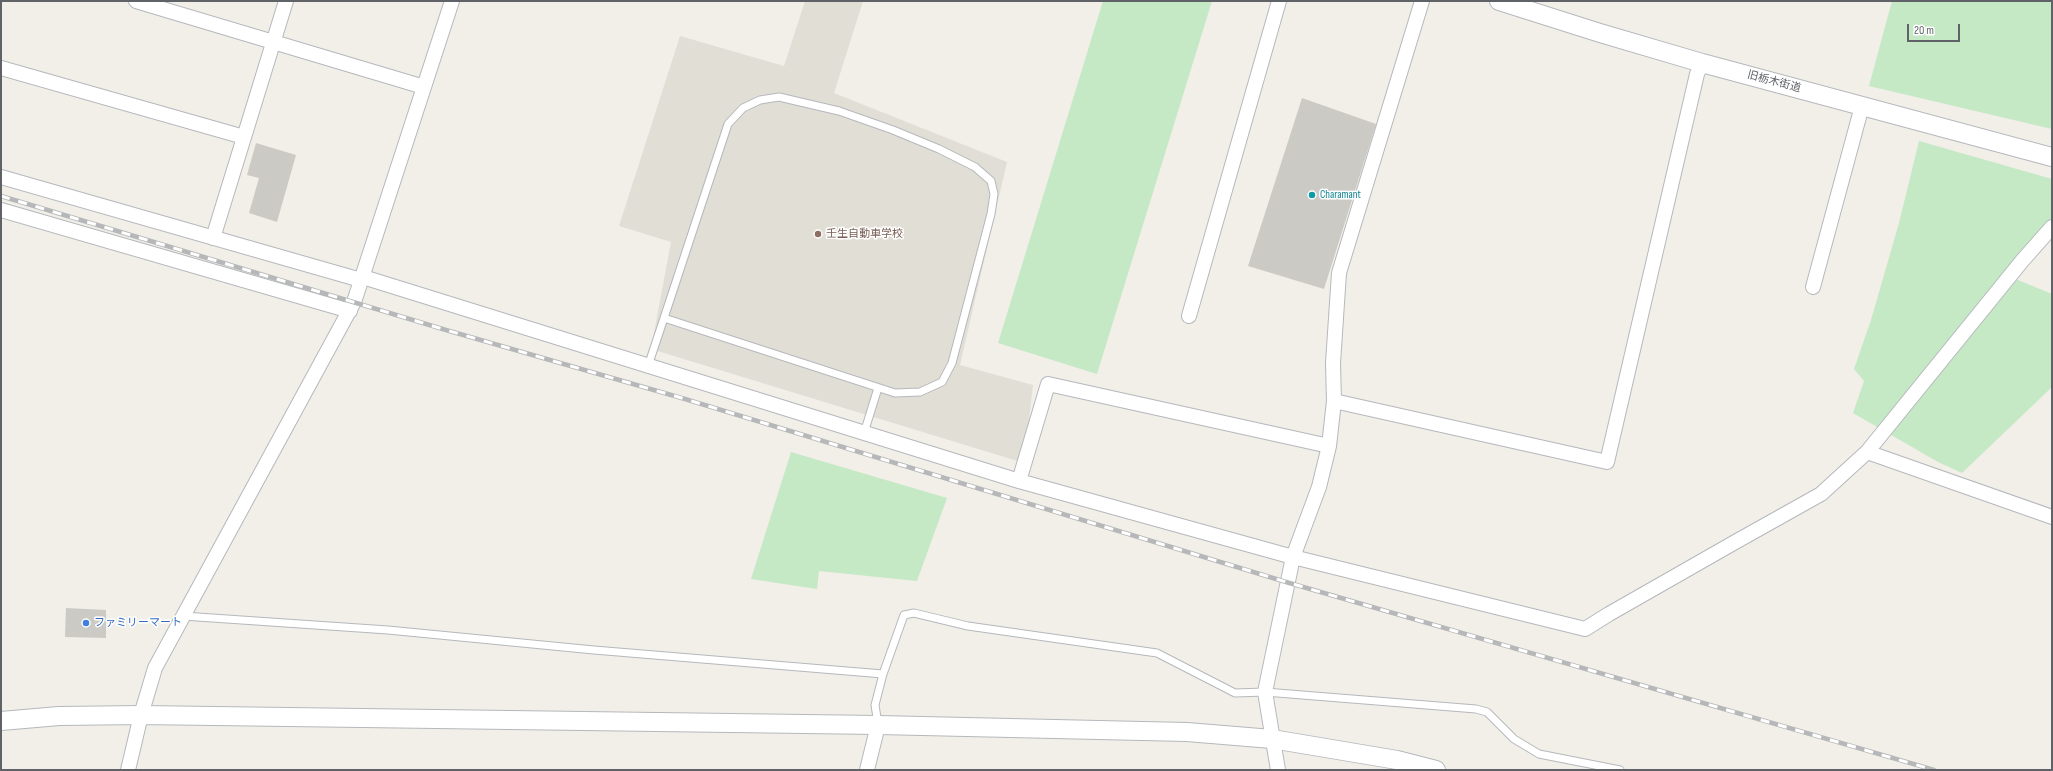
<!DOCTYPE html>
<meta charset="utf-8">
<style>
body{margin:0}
#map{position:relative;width:2053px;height:771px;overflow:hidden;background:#f1efe8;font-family:"Sofia Sans Condensed",sans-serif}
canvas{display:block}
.frame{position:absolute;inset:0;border:2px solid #5f6368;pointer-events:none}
.scale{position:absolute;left:1907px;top:24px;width:53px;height:18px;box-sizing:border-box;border:2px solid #5f6368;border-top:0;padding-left:5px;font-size:12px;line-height:14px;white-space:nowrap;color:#5f6368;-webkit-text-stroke:3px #fff;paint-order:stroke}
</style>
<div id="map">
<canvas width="2053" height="771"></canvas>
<div class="frame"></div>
<div class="scale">20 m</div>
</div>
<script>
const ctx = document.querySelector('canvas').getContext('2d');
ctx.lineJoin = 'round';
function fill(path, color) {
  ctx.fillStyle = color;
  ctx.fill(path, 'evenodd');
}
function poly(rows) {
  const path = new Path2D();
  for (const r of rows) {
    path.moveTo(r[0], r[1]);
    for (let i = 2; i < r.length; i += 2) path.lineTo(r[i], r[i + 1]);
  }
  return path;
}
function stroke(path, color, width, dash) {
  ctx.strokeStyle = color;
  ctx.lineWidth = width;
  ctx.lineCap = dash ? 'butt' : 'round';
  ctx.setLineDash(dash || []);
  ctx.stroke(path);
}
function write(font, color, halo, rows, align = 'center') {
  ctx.font = font + ' "Sofia Sans Condensed","Noto Sans JP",sans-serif';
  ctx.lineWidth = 3;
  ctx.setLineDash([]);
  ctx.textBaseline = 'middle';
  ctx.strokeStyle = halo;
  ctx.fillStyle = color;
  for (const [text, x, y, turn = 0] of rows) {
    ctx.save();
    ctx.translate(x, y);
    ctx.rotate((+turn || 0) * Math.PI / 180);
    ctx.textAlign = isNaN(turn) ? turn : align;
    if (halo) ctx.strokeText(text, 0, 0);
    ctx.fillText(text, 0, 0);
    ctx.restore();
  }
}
fill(poly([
 [805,1,863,1,834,93,1007,162,960,365,1033,385,1024,463,651,349,671,242,619,226,680,36,784,66]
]), '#e1ded6');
fill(poly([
 [1103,1,1212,1,1097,374,998,343],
 [1892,1,2052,1,2052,129,1869,86],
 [1919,141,2052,179,2052,218,2013,278,2052,294,2052,387,1962,473,1938,462,1853,413,1864,381,1854,369,1871,320,1899,223],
 [791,452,947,498,917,581,819,571,817,589,751,579]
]), '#c5e8c5');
fill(poly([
 [1302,98,1376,124,1324,289,1248,266],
 [256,143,296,155,277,222,249,213,259,178,247,175],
 [66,608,106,610,106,638,65,637]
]), '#cccac5');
const service = poly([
 [779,97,839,111,893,130,939,149,975,167,991,181,994,194,991,214,952,363,942,382,920,392,895,393,664,318,728,124,743,108,760,100,779,97],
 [648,366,664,318],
 [864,433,878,388],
 [183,616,388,630,594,650,883,674],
 [878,724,875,705,883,674,904,615,914,613,968,626,1157,653,1235,693,1265,692,1476,709,1487,712,1514,739,1539,754,1620,770]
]);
const minor = poly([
 [136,1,424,87],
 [1,68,244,137],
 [1,177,361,280],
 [1,210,350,311],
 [213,238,286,1],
 [363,277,1019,481,1293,557,1585,629,1609,614,1737,541,1821,494,1867,452,2022,261,2052,227],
 [1813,287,1862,106],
 [1189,316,1279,1],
 [1334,401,1607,462,1697,74,1702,63],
 [1867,452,2052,517],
 [1019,481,1048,384,1329,446],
 [128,770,141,715,155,668,354,302,452,1],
 [867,770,878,725],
 [1278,770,1265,692,1293,557,1319,487,1329,446,1334,401,1333,363,1339,273,1422,1]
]);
const tertiary = poly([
 [1499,1,1600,33,1702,63,2052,157],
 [1,721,59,716,141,715,878,725,1187,732,1272,739,1397,760,1436,770]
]);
stroke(service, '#b5b8bc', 9);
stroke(minor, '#b5b8bc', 16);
stroke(tertiary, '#b5b8bc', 20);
stroke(service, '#fff', 7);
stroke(minor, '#fff', 14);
stroke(tertiary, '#fff', 18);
const rail = poly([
 [1,196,446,330,685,399,1286,582,1934,770]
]);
stroke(rail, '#b6b7b8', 4.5);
stroke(rail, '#fff', 3, [9]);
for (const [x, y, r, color] of [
 [1312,195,4,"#0f9aa8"],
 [818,234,4,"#8d6e63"],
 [86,623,4,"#3f7fe0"]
]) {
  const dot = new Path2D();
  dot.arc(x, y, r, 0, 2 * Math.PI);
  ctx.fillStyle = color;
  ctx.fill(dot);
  stroke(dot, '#fff', 1.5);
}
write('11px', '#5f6368', '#fff', [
 ["旧栃木街道",1774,82,15]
]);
write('11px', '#0d838f', '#fff', [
 ["Charamant",1320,195]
], 'left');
write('11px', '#785e54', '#fff', [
 ["壬生自動車学校",826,234]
], 'left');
write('11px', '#366cbe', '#fff', [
 ["ファミリーマート",94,623]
], 'left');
</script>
